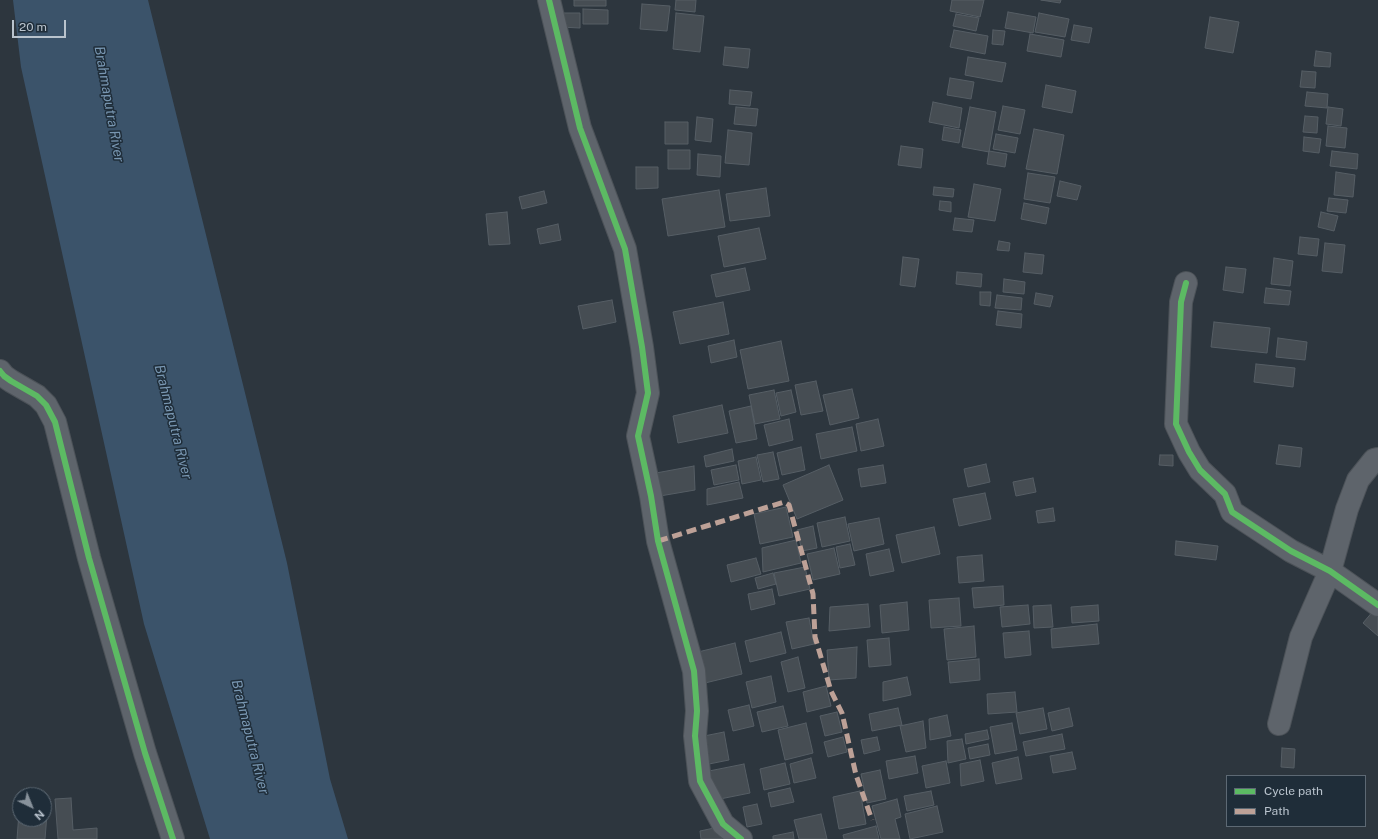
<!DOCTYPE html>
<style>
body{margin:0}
#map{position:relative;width:1378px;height:839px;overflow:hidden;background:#2d363e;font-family:"Public Sans",sans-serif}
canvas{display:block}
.legend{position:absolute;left:1226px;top:775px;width:140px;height:52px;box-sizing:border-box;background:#1f2d39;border:1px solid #5d6974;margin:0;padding:5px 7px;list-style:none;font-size:12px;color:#b9c3cd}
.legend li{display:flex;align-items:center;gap:8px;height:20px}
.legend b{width:20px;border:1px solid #5d6974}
.north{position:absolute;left:12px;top:787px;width:40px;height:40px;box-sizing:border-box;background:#1f2d39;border:1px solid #5d6974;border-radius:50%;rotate:137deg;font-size:11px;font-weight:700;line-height:16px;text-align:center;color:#b9c3cd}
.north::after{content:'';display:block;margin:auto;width:14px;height:18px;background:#88929b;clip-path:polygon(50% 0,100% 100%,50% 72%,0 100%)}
.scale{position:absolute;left:12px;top:20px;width:54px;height:18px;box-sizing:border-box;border:2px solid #b9c3cd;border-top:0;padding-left:5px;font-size:12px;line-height:14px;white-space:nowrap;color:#b9c3cd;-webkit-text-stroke:3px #1f2d39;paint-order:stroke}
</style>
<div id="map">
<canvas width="1378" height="839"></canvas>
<ul class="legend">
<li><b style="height:5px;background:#5cba63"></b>Cycle path</li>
<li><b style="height:5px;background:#bda197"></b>Path</li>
</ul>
<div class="north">N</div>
<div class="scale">20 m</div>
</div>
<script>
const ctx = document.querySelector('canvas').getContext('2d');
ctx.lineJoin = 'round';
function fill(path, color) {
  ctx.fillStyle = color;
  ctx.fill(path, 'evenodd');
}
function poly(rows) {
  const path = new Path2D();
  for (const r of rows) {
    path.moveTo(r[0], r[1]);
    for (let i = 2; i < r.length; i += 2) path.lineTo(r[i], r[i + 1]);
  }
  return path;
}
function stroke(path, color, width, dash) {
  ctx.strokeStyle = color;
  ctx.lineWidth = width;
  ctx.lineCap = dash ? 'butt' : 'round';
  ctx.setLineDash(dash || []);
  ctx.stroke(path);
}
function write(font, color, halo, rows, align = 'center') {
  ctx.font = font + ' "Public Sans",sans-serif';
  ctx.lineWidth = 3;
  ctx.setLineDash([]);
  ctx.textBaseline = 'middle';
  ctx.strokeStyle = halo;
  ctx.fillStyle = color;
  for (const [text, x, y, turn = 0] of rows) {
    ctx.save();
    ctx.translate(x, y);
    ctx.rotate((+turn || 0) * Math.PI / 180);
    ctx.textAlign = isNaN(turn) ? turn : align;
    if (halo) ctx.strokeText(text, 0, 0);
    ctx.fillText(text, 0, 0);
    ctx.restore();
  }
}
fill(poly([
 [13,0,148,0,287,563,330,779,348,839,210,839,144,624,21,67]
]), '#3b536a');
const building = poly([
 [574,0,606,0,606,6,574,6,574,0],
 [676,0,696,0,695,12,675,10,676,0],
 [952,0,984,0,980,17,950,11,952,0],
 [1041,0,1061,0,1060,3,1041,0],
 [642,4,670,6,667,31,640,29,642,4],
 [583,9,608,10,608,24,583,24,583,9],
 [1008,12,1036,17,1033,33,1005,28,1008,12],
 [560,13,580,13,580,28,560,27,560,13],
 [676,13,704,16,700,52,673,49,676,13],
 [1039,13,1069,19,1065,37,1035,32,1039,13],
 [956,14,979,18,976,31,953,26,956,14],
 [1210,17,1239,22,1233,53,1205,48,1210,17],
 [1074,25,1092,28,1089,43,1071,40,1074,25],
 [954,30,988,36,985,54,950,47,954,30],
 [993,30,1005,31,1003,45,992,44,993,30],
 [1030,34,1064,40,1061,57,1027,51,1030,34],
 [725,47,750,49,748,68,723,65,725,47],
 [1316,51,1331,53,1330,67,1314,66,1316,51],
 [968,57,1006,63,1002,82,965,75,968,57],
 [1302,71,1316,72,1315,88,1300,87,1302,71],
 [950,78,974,82,971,99,947,95,950,78],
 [1046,85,1076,91,1072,113,1042,107,1046,85],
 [730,90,752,92,750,106,729,104,730,90],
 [1307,92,1328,94,1327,108,1305,106,1307,92],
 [933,102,962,108,959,128,929,122,933,102],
 [1003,106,1025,110,1020,134,998,130,1003,106],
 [736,107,758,109,756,126,734,124,736,107],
 [970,107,996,112,989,152,962,147,970,107],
 [1328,107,1343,109,1341,126,1326,124,1328,107],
 [1305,116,1318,117,1317,133,1303,132,1305,116],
 [697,117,713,119,711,142,695,140,697,117],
 [665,122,688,122,688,144,665,144,665,122],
 [1328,126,1347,128,1345,148,1326,146,1328,126],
 [944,127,961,130,959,143,942,140,944,127],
 [1034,129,1064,135,1057,174,1026,169,1034,129],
 [728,130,752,133,749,165,725,163,728,130],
 [996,134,1018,138,1015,153,993,149,996,134],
 [1304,137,1321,139,1319,153,1303,151,1304,137],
 [901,146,923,149,921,168,898,165,901,146],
 [668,150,690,150,690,169,668,169,668,150],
 [989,151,1007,154,1005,167,987,164,989,151],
 [1332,151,1358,154,1357,169,1330,166,1332,151],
 [698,154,721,156,720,177,697,175,698,154],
 [636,167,658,167,658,188,636,189,636,167],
 [1336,172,1355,175,1353,197,1334,195,1336,172],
 [1028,173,1055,177,1050,203,1024,199,1028,173],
 [1060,181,1081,186,1077,200,1057,196,1060,181],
 [974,184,1001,189,995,221,968,217,974,184],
 [934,187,954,189,953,197,933,195,934,187],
 [766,188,770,216,730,221,726,194,766,188],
 [719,190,725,227,668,236,662,199,719,190],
 [544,191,547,203,522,209,519,197,544,191],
 [1329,198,1348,200,1346,213,1327,211,1329,198],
 [940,201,951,202,951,212,939,210,940,201],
 [1024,203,1049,208,1046,224,1021,219,1024,203],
 [507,212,510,244,489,245,486,214,507,212],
 [1321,212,1338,216,1334,231,1318,227,1321,212],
 [955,218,974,220,972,232,953,230,955,218],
 [558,224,561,240,540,244,537,229,558,224],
 [759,228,766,259,724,267,718,236,759,228],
 [1300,237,1319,239,1317,256,1298,254,1300,237],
 [999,241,1010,243,1009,251,997,250,999,241],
 [1325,243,1345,245,1342,273,1322,271,1325,243],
 [1025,253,1044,255,1042,274,1023,272,1025,253],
 [903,257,919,259,915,287,900,285,903,257],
 [1274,258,1293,261,1290,286,1271,284,1274,258],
 [1226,267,1246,269,1243,293,1223,290,1226,267],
 [745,268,750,290,716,297,711,275,745,268],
 [957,272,982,274,981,287,956,284,957,272],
 [1004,279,1025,282,1024,294,1003,292,1004,279],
 [1266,288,1291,291,1289,305,1264,303,1266,288],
 [980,292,991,292,990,306,980,305,980,292],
 [1036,293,1053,296,1050,307,1034,304,1036,293],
 [997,295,1022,298,1021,310,995,308,997,295],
 [612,300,616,322,583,329,578,306,612,300],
 [723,302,729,334,680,344,673,312,723,302],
 [998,311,1022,314,1021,328,996,325,998,311],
 [1214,322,1270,328,1267,353,1211,347,1214,322],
 [1278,338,1307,342,1305,360,1276,357,1278,338],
 [734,340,737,357,711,363,708,346,734,340],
 [781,341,789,381,748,389,740,350,781,341],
 [1256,364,1295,368,1293,387,1254,382,1256,364],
 [816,381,823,411,801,415,795,385,816,381],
 [852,389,859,418,830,425,823,395,852,389],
 [774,390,780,419,755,424,749,395,774,390],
 [791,390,796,412,781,416,776,393,791,390],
 [722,405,728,433,678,443,673,416,722,405],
 [751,406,757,439,736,443,729,411,751,406],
 [789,419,793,440,769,446,764,425,789,419],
 [878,419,884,446,861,451,856,424,878,419],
 [852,427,857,451,821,459,816,434,852,427],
 [1279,445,1302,448,1300,467,1276,464,1279,445],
 [801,447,805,470,782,475,777,453,801,447],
 [732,449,734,461,706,467,704,456,732,449],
 [773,452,779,479,763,482,757,455,773,452],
 [1160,455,1173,455,1173,466,1159,465,1160,455],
 [756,457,761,480,742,484,738,461,756,457],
 [986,464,990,482,968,487,964,469,986,464],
 [736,465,739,480,714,485,711,470,736,465],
 [829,465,843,500,797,519,783,485,829,465],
 [883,465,886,483,861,487,858,469,883,465],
 [694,466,695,490,660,496,656,473,694,466],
 [1033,478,1036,492,1016,496,1013,482,1033,478],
 [739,482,743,498,707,505,707,489,739,482],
 [985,493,991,519,959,526,953,499,985,493],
 [786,507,793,537,760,544,754,514,786,507],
 [1053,508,1055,521,1038,523,1036,511,1053,508],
 [845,517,850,541,822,547,817,523,845,517],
 [879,518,884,544,854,551,848,524,879,518],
 [813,526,817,548,802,551,797,530,813,526],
 [934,527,940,554,902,563,896,535,934,527],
 [796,540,801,563,763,572,762,548,796,540],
 [1176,541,1218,546,1216,560,1175,555,1176,541],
 [850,544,855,565,840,568,836,547,850,544],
 [834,548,840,574,813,580,807,554,834,548],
 [889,549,894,571,870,576,866,554,889,549],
 [982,555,984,581,959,583,957,557,982,555],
 [756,558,761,574,731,582,727,565,756,558],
 [805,567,810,589,779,596,774,573,805,567],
 [773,573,776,584,758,589,755,578,773,573],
 [1003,586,1004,605,974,608,972,588,1003,586],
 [772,589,775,604,751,610,748,594,772,589],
 [959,598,961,626,931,628,929,600,959,598],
 [907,602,909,630,882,633,880,605,907,602],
 [868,604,870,627,829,631,830,607,868,604],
 [1028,605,1030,624,1002,627,1000,607,1028,605],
 [1051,605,1053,627,1034,628,1033,606,1051,605],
 [1098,605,1099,621,1072,623,1071,607,1098,605],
 [1374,610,1378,613,1378,636,1363,623,1374,610],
 [809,618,814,644,792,649,786,622,809,618],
 [1097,624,1099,644,1052,648,1051,629,1097,624],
 [974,626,976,657,947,660,944,629,974,626],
 [1029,631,1031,655,1005,658,1003,633,1029,631],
 [781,632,786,653,750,662,745,641,781,632],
 [889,638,891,665,869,667,867,640,889,638],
 [735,643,742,674,705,683,698,652,735,643],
 [857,647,856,678,829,680,827,650,857,647],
 [798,657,805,688,788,692,781,662,798,657],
 [979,659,980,680,950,683,948,662,979,659],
 [771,676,776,702,752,708,746,682,771,676],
 [907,677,911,695,883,701,883,682,907,677],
 [826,686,831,706,807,712,803,692,826,686],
 [1015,692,1017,712,988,714,987,694,1015,692],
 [749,705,754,726,733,731,728,710,749,705],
 [783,706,788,726,762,732,757,712,783,706],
 [898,708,902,725,872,731,869,714,898,708],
 [1043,708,1047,729,1020,734,1016,713,1043,708],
 [1069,708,1073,726,1052,731,1048,713,1069,708],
 [837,712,842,732,825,736,820,716,837,712],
 [947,715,951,736,930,740,929,719,947,715],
 [923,721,926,748,906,752,900,726,923,721],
 [806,723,813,753,785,760,778,730,806,723],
 [1012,723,1017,750,995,754,990,727,1012,723],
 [987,730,989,739,966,744,965,734,987,730],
 [724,732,729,760,704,765,699,737,724,732],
 [1062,734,1065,749,1026,756,1023,742,1062,734],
 [843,737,847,752,828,757,824,742,843,737],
 [877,737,880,750,864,754,861,740,877,737],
 [962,739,966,759,948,763,947,741,962,739],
 [988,744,990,755,970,759,968,748,988,744],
 [1282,748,1295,749,1294,768,1281,767,1282,748],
 [1072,752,1076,769,1053,773,1050,756,1072,752],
 [915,756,918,773,889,779,886,761,915,756],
 [1018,757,1022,779,996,784,992,763,1018,757],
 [811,758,816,778,794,783,790,764,811,758],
 [980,760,984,781,961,786,960,764,980,760],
 [946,761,950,783,926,788,922,766,946,761],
 [785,763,790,784,764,790,760,769,785,763],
 [744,764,750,793,715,800,709,771,744,764],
 [880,770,886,799,867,803,861,774,880,770],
 [790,788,794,802,771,807,768,793,790,788],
 [860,791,866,824,839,829,833,797,860,791],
 [931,791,934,805,907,811,904,796,931,791],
 [71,798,73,830,97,828,97,839,58,839,55,799,71,798],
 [897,799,901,817,895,819,900,839,881,839,872,806,897,799],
 [757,804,762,824,747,827,743,807,757,804],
 [937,806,943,832,910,839,905,814,937,806],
 [19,813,20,813,20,819,44,819,44,814,47,814,45,839,17,839,19,813],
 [821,814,827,839,799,839,794,820,821,814],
 [876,826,879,839,844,839,843,835,876,826],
 [719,827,722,839,701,839,700,831,719,827],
 [793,832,794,839,773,839,773,836,793,832]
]);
fill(building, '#464d53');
stroke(building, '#565e65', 1);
const minor = poly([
 [549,0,580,128,625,249,642,347,648,393,638,436,651,496,658,541,694,671,697,711,695,736,700,781,723,824,741,839],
 [1186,283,1181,302,1176,424,1189,452,1200,470,1225,494,1232,512,1291,551,1330,571,1378,605],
 [0,371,4,376,11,381,37,396,46,405,55,422,89,558,145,753,173,839],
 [1279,724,1301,637,1330,571,1347,509,1358,480,1374,460,1378,459]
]);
stroke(minor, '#4c5258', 24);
stroke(minor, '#5e646b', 22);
stroke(poly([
 [658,541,784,502,789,505,813,594,815,637,831,691,842,713,856,775,872,820]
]), '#bda197', 5, [10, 5]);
stroke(poly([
 [549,0,580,128,625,249,642,347,648,393,638,436,651,496,658,541,694,671,697,711,695,736,700,781,723,824,741,839],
 [1186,283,1181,302,1176,424,1189,452,1200,470,1225,494,1232,512,1291,551,1330,571,1378,605],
 [0,371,4,376,11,381,37,396,46,405,55,422,89,558,145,753,173,839]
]), '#5cba63', 6);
write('italic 14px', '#7896b1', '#1f2d39', [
 ["Brahmaputra River",109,104,80],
 ["Brahmaputra River",173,422,76],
 ["Brahmaputra River",250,737,76]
]);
</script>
